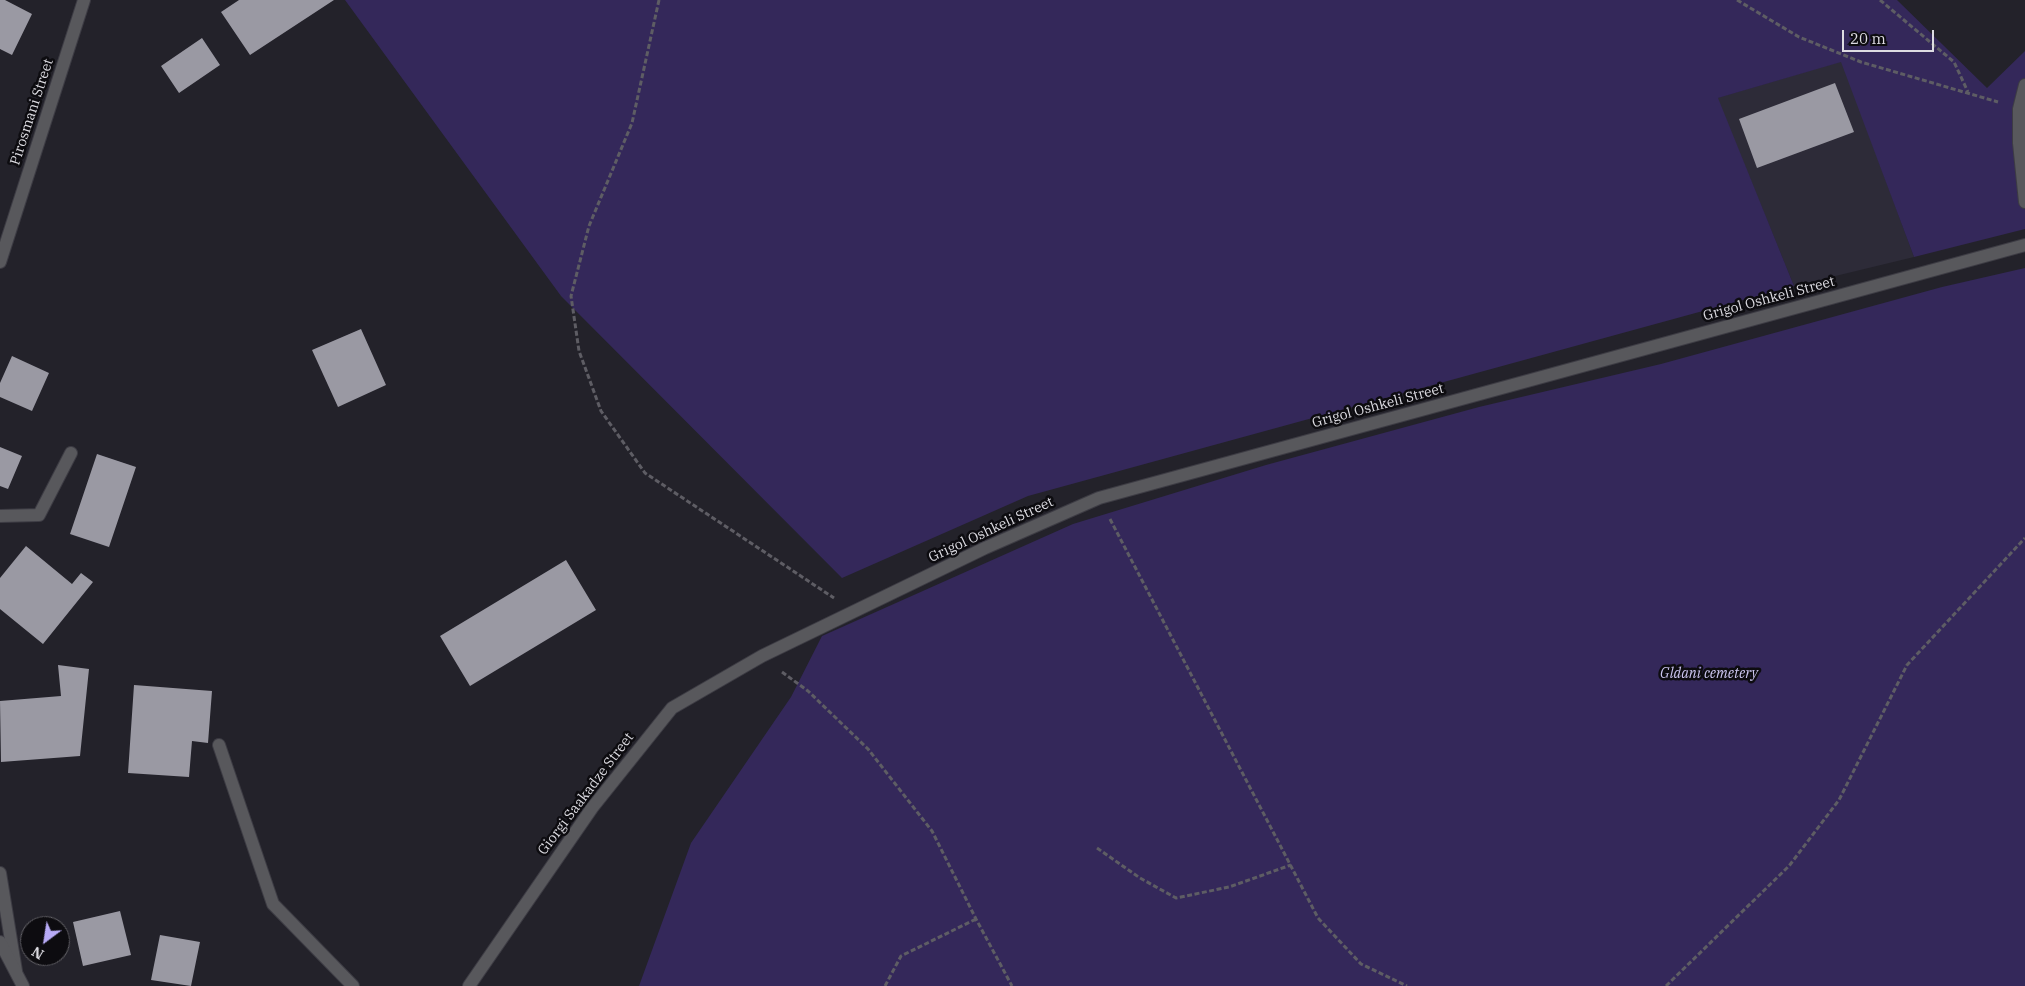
<!DOCTYPE html>
<style>
body{margin:0}
#map{position:relative;width:2025px;height:986px;overflow:hidden;background:#23222a;font-family:"IBM Plex Serif",serif}
canvas{display:block}
.north{position:absolute;left:20px;top:916px;width:50px;height:50px;box-sizing:border-box;background:#0d0c10;border:1px solid #605f64;border-radius:50%;rotate:211deg;font-size:14px;font-weight:700;line-height:20px;text-align:center;color:#dddce2}
.north::after{content:'';display:block;margin:auto;width:18px;height:22px;background:#b8abf7;clip-path:polygon(50% 0,100% 100%,50% 72%,0 100%)}
.scale{position:absolute;left:1842px;top:30px;width:92px;height:22px;box-sizing:border-box;border:2px solid #dddce2;border-top:0;padding-left:6px;font-size:15px;line-height:18px;white-space:nowrap;color:#dddce2;-webkit-text-stroke:4px #0d0c10;paint-order:stroke}
</style>
<div id="map">
<canvas width="2025" height="986"></canvas>
<div class="north">N</div>
<div class="scale">20 m</div>
</div>
<script>
const ctx = document.querySelector('canvas').getContext('2d');
ctx.lineJoin = 'round';
function fill(path, color) {
  ctx.fillStyle = color;
  ctx.fill(path, 'evenodd');
}
function poly(rows) {
  const path = new Path2D();
  for (const r of rows) {
    path.moveTo(r[0], r[1]);
    for (let i = 2; i < r.length; i += 2) path.lineTo(r[i], r[i + 1]);
  }
  return path;
}
function stroke(path, color, width, dash) {
  ctx.strokeStyle = color;
  ctx.lineWidth = width;
  ctx.lineCap = dash ? 'butt' : 'round';
  ctx.setLineDash(dash || []);
  ctx.stroke(path);
}
function write(font, color, halo, rows, align = 'center') {
  ctx.font = font + ' "IBM Plex Serif",serif';
  ctx.lineWidth = 5;
  ctx.setLineDash([]);
  ctx.textBaseline = 'middle';
  ctx.strokeStyle = halo;
  ctx.fillStyle = color;
  for (const [text, x, y, turn = 0] of rows) {
    ctx.save();
    ctx.translate(x, y);
    ctx.rotate((+turn || 0) * Math.PI / 180);
    ctx.textAlign = isNaN(turn) ? turn : align;
    if (halo) ctx.strokeText(text, 0, 0);
    ctx.fillText(text, 0, 0);
    ctx.restore();
  }
}
fill(poly([
 [1842,61,1914,257,1794,286,1717,98]
]), '#2d2b38');
fill(poly([
 [345,0,1897,0,1987,88,2025,51,2025,229,1914,257,1841,62,1718,98,1794,286,1028,496,842,578,561,296],
 [2025,268,2025,986,639,986,691,843,791,697,822,636,1073,524,1266,465,1479,407,1661,364,1942,287]
]), '#34285a');
fill(poly([
 [0,0,5,0,32,14,12,55,0,49],
 [239,0,334,0,250,55,221,12],
 [202,38,220,65,179,93,161,66],
 [1835,83,1854,132,1757,168,1739,119],
 [361,329,386,385,338,407,312,350],
 [12,356,49,373,32,411,0,397,0,383],
 [0,447,22,456,8,489,0,486],
 [97,454,136,467,109,547,70,534],
 [26,546,72,584,81,573,93,582,43,644,0,609,0,578],
 [566,560,596,610,470,686,440,636],
 [58,665,89,669,80,756,1,762,0,701,61,696],
 [134,685,212,691,208,743,192,741,189,777,128,773],
 [120,911,131,955,83,966,73,922],
 [160,935,200,942,191,986,151,980]
]), '#9a99a3');
const service = poly([
 [0,516,39,515,71,453],
 [219,745,273,904,353,986],
 [0,873,16,971]
]);
const minor = poly([
 [2025,85,2019,109,2019,143,2025,202],
 [0,262,84,0],
 [0,942,23,986],
 [469,986,592,808,672,708,762,656,985,548,1099,498,2025,245]
]);
stroke(service, '#3d3c44', 14);
stroke(minor, '#3d3c44', 14);
stroke(poly([
 [659,0,632,123,589,226,571,296,579,351,601,411,645,473,834,598],
 [1737,0,1799,37,1861,62,1998,102],
 [1880,0,1954,62,1968,92],
 [1110,519,1318,918,1361,964,1407,986],
 [782,672,808,691,868,749,932,831,976,919,1012,986],
 [1097,848,1140,878,1176,898,1229,887,1291,865],
 [885,986,901,956,976,919],
 [1666,986,1789,866,1839,800,1907,665,2025,538]
]), '#5e5d64', 3, [5, 2.5]);
stroke(service, '#58585c', 12);
stroke(minor, '#58585c', 12);
write('14px', '#dddce2', '#0d0c10', [
 ["Pirosmani Street",32,112,-72],
 ["Grigol Oshkeli Street",1769,299,-15],
 ["Grigol Oshkeli Street",1378,406,-15],
 ["Grigol Oshkeli Street",991,530,-25],
 ["Giorgi Saakadze Street",586,794,-53]
]);
write('italic 14px', '#ccc6f0', '#0d0c10', [
 ["Gldani cemetery",1709,674]
]);
</script>
